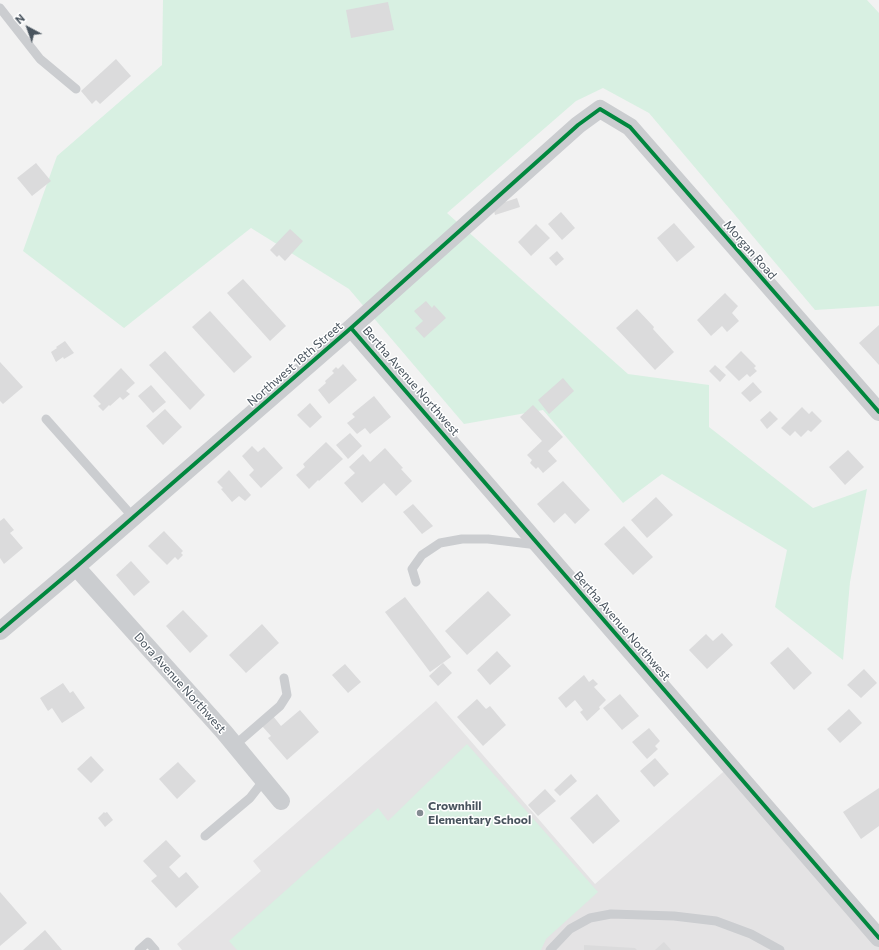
<!DOCTYPE html>
<style>
body{margin:0}
#map{position:relative;width:879px;height:950px;overflow:hidden;background:#f2f2f2;font-family:Commissioner,sans-serif}
canvas{display:block}
.north{position:absolute;left:8px;top:8px;width:40px;height:40px;-webkit-text-stroke:3px #fff;paint-order:stroke;rotate:319deg;font-size:11px;font-weight:700;line-height:16px;text-align:center;color:#49545e}
.north::after{content:'';display:block;margin:auto;width:14px;height:18px;background:#49545e;clip-path:polygon(50% 0,100% 100%,50% 72%,0 100%)}
</style>
<div id="map">
<canvas width="879" height="950"></canvas>
<div class="north">N</div>
</div>
<script>
const ctx = document.querySelector('canvas').getContext('2d');
ctx.lineJoin = 'round';
function fill(path, color) {
  ctx.fillStyle = color;
  ctx.fill(path, 'evenodd');
}
function poly(rows) {
  const path = new Path2D();
  for (const r of rows) {
    path.moveTo(r[0], r[1]);
    for (let i = 2; i < r.length; i += 2) path.lineTo(r[i], r[i + 1]);
  }
  return path;
}
function stroke(path, color, width, dash) {
  ctx.strokeStyle = color;
  ctx.lineWidth = width;
  ctx.lineCap = dash ? 'butt' : 'round';
  ctx.setLineDash(dash || []);
  ctx.stroke(path);
}
function write(font, color, halo, rows, align = 'center') {
  ctx.font = font + ' Commissioner,sans-serif';
  ctx.lineWidth = 3;
  ctx.setLineDash([]);
  ctx.textBaseline = 'middle';
  ctx.strokeStyle = halo;
  ctx.fillStyle = color;
  for (const [text, x, y, turn = 0] of rows) {
    ctx.save();
    ctx.translate(x, y);
    ctx.rotate((+turn || 0) * Math.PI / 180);
    ctx.textAlign = isNaN(turn) ? turn : align;
    if (halo) ctx.strokeText(text, 0, 0);
    ctx.fillText(text, 0, 0);
    ctx.restore();
  }
}
fill(poly([
 [436,701,595,884,730,766,879,938,879,950,182,950,177,944,261,871,253,861]
]), '#e4e3e4');
fill(poly([
 [163,0,867,0,879,13,879,306,815,310,649,113,603,88,576,101,447,213,628,374,709,385,709,427,813,508,867,489,850,582,843,660,775,607,787,550,662,474,623,503,543,410,464,424,349,289,251,228,124,328,23,251,57,156,162,65],
 [467,744,598,892,546,939,541,950,237,950,229,941,378,808,388,821]
]), '#d8f0e2');
fill(poly([
 [388,2,394,30,351,38,346,10],
 [116,59,131,76,100,104,96,100,92,104,81,91],
 [36,163,51,181,32,196,17,178],
 [517,198,520,207,495,215,493,206],
 [561,212,575,228,562,240,548,224],
 [674,223,695,247,677,262,657,238],
 [536,224,550,238,531,256,518,242],
 [290,229,303,241,285,261,279,255,277,257,270,250],
 [557,251,564,259,556,266,549,258],
 [243,279,286,326,270,341,227,293],
 [725,293,738,306,732,313,739,321,727,332,722,326,711,336,697,320],
 [426,301,432,308,434,305,446,318,424,338,415,328,423,321,414,311],
 [637,309,654,327,653,329,674,352,655,370,616,328],
 [210,311,252,357,234,373,192,327],
 [879,325,879,365,859,343],
 [65,341,74,353,64,359,63,357,56,362,51,352,57,348,56,347],
 [165,351,205,395,190,410,149,365],
 [741,351,756,366,754,368,757,371,750,377,747,374,739,381,725,367],
 [0,362,23,387,3,404,0,401],
 [343,364,357,380,329,404,318,390,326,383,325,381,334,373,332,371,336,367,338,369],
 [715,365,726,375,720,382,709,371],
 [121,368,135,383,126,391,130,394,123,400,120,397,110,406,109,405,103,411,98,406,101,404,93,396],
 [563,378,574,391,549,414,538,400],
 [753,382,762,392,750,402,741,393],
 [151,385,166,402,153,413,138,396],
 [374,396,391,417,370,434,365,428,357,434,347,423,355,417,352,414],
 [310,403,322,417,310,428,297,415],
 [533,405,563,437,548,451,557,461,543,473,538,467,536,469,530,463,532,460,527,455,542,441,520,417],
 [802,407,809,414,812,411,822,421,811,432,808,430,801,437,795,431,790,436,781,428],
 [165,409,182,427,163,445,146,426],
 [770,411,778,419,767,429,760,420],
 [350,433,362,446,348,459,336,445],
 [326,442,343,459,319,481,318,480,309,489,296,475,305,467,303,464],
 [252,446,258,452,264,447,283,468,261,488,249,475,254,470,242,456],
 [385,448,403,468,401,469,412,481,396,496,384,483,362,503,344,483,355,473,349,467,363,454,370,462],
 [848,450,864,467,845,485,829,467],
 [229,470,251,495,245,501,239,496,232,502,221,489,223,488,217,482],
 [563,481,590,510,575,524,565,513,554,523,537,504],
 [656,497,673,515,647,538,631,520],
 [413,504,433,526,422,534,403,512],
 [4,518,14,530,10,533,23,548,4,564,0,558,0,521],
 [624,526,653,557,633,575,604,544],
 [164,531,183,551,181,553,183,555,178,560,175,557,167,565,148,546],
 [131,561,150,582,134,596,116,575],
 [488,591,511,615,467,655,445,631],
 [405,597,451,657,430,672,385,612],
 [183,610,208,636,190,653,166,626],
 [262,624,279,643,246,673,229,655],
 [722,633,733,645,707,669,689,650,706,634,713,641],
 [788,647,812,673,794,690,770,663],
 [497,651,511,666,490,685,477,670],
 [443,663,452,673,438,686,429,676],
 [345,664,361,682,348,693,332,675],
 [864,669,877,683,861,698,847,685],
 [584,675,589,682,593,679,598,684,594,687,606,700,599,707,600,709,587,721,580,712,583,710,575,700,566,708,558,698],
 [63,683,70,693,73,691,85,708,62,723,52,708,48,711,40,698],
 [620,694,639,716,622,730,603,708],
 [477,699,486,709,490,706,506,725,483,746,457,717],
 [849,709,862,723,840,743,827,729],
 [300,710,319,732,287,760,268,738,271,736,262,726,273,716,281,726],
 [649,728,660,741,655,746,658,749,647,759,632,742],
 [91,756,104,770,91,783,77,769],
 [655,758,669,774,654,787,640,771],
 [178,762,196,781,177,799,159,779],
 [571,774,577,781,560,796,554,790],
 [879,788,879,826,861,839,843,812],
 [545,789,556,801,538,816,528,805],
 [597,794,620,821,593,844,570,818],
 [104,812,105,813,107,812,113,820,105,827,98,818],
 [166,840,181,856,169,867,179,878,186,872,199,887,176,908,151,881,157,876,143,861],
 [0,892,27,923,0,946],
 [45,930,62,950,23,950],
 [664,942,671,950,655,950],
 [584,945,635,948,637,950,584,950]
]), '#dbdbdc');
stroke(poly([
 [0,8,40,59,76,89],
 [46,419,133,517],
 [416,582,412,569,422,555,440,543,462,539,488,539,538,545],
 [235,745,280,706,287,695,284,678],
 [205,836,250,798,264,780],
 [139,950,148,942,155,950],
 [550,950,570,929,590,918,611,914,674,916,716,921,751,934,780,950]
]), '#cbcdd0', 9);
stroke(poly([
 [351,328,879,938],
 [76,567,224,732,281,801],
 [0,631,76,567,351,328,578,125,600,109,630,127,879,412]
]), '#cbcdd0', 18);
stroke(poly([
 [351,328,879,938],
 [0,631,76,567,351,328,578,125,600,109,630,127,879,412]
]), '#00873e', 4);
for (const [x, y, r, color] of [
 [420,813,4,"#848b92"]
]) {
  const dot = new Path2D();
  dot.arc(x, y, r, 0, 2 * Math.PI);
  ctx.fillStyle = color;
  ctx.fill(dot);
  stroke(dot, '#fff', 1.5);
}
write('12px', '#49545e', '#fff', [
 ["Morgan Road",750,250,49],
 ["Northwest 18th Street",295,364,-41],
 ["Bertha Avenue Northwest",411,381,49],
 ["Bertha Avenue Northwest",622,626,49],
 ["Dora Avenue Northwest",180,683,48]
]);
write('bold 12px', '#49545e', '#fff', [
 ["Crownhill",428,806],
 ["Elementary School",428,820]
], 'left');
</script>
